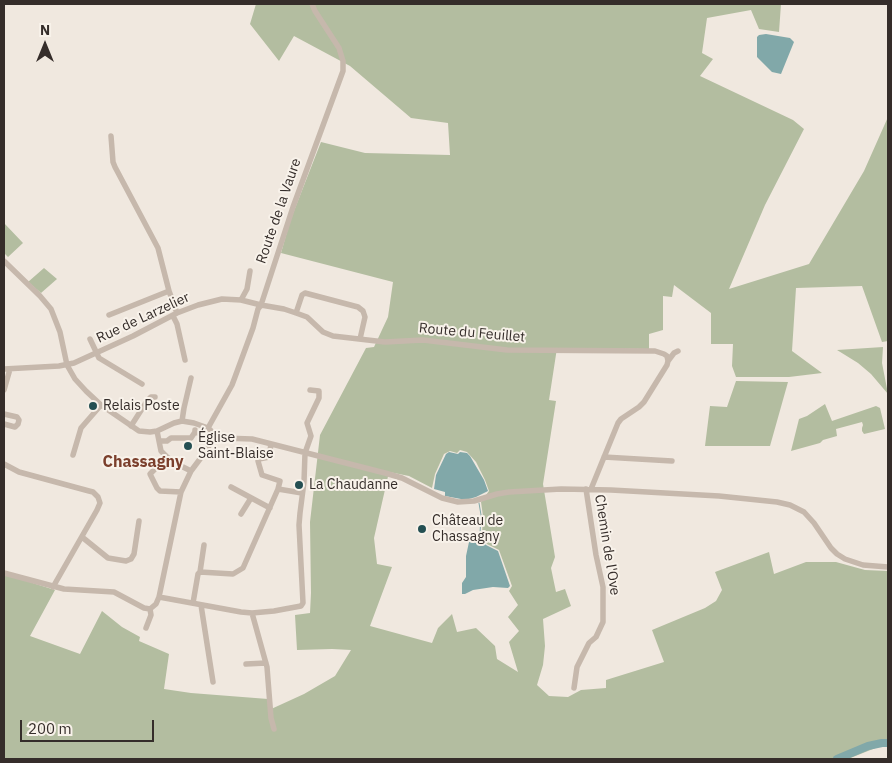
<!DOCTYPE html>
<meta charset="utf-8">
<style>
body{margin:0}
#map{position:relative;width:892px;height:763px;overflow:hidden;background:#f0e8df;font-family:"IBM Plex Sans",sans-serif}
canvas{display:block}
.frame{position:absolute;inset:0;border:5px solid #352d2a;pointer-events:none}
.north{position:absolute;left:20px;top:20px;width:50px;height:50px;-webkit-text-stroke:4px #f8f2ea;paint-order:stroke;rotate:0deg;font-size:14px;font-weight:700;line-height:20px;text-align:center;color:#352d2a}
.north::after{content:'';display:block;margin:auto;width:18px;height:22px;background:#352d2a;clip-path:polygon(50% 0,100% 100%,50% 72%,0 100%)}
.scale{position:absolute;left:20px;top:720px;width:134px;height:22px;box-sizing:border-box;border:2px solid #352d2a;border-top:0;padding-left:6px;font-size:15px;line-height:18px;white-space:nowrap;color:#352d2a;-webkit-text-stroke:4px #f8f2ea;paint-order:stroke}
</style>
<div id="map">
<canvas width="892" height="763"></canvas>
<div class="frame"></div>
<div class="north">N</div>
<div class="scale">200 m</div>
</div>
<script>
const ctx = document.querySelector('canvas').getContext('2d');
ctx.lineJoin = 'round';
function fill(path, color) {
  ctx.fillStyle = color;
  ctx.fill(path, 'evenodd');
}
function poly(rows) {
  const path = new Path2D();
  for (const r of rows) {
    path.moveTo(r[0], r[1]);
    for (let i = 2; i < r.length; i += 2) path.lineTo(r[i], r[i + 1]);
  }
  return path;
}
function stroke(path, color, width, dash) {
  ctx.strokeStyle = color;
  ctx.lineWidth = width;
  ctx.lineCap = dash ? 'butt' : 'round';
  ctx.setLineDash(dash || []);
  ctx.stroke(path);
}
function write(font, color, halo, rows, align = 'center') {
  ctx.font = font + ' "IBM Plex Sans",sans-serif';
  ctx.lineWidth = 4;
  ctx.setLineDash([]);
  ctx.textBaseline = 'middle';
  ctx.strokeStyle = halo;
  ctx.fillStyle = color;
  for (const [text, x, y, turn = 0] of rows) {
    ctx.save();
    ctx.translate(x, y);
    ctx.rotate((+turn || 0) * Math.PI / 180);
    ctx.textAlign = isNaN(turn) ? turn : align;
    if (halo) ctx.strokeText(text, 0, 0);
    ctx.fillText(text, 0, 0);
    ctx.restore();
  }
}
fill(poly([
 [256,4,781,4,779,32,759,29,751,10,707,18,702,53,713,59,700,76,793,120,804,129,765,205,729,289,809,264,864,171,888,117,888,341,882,342,862,286,796,288,792,351,822,373,789,377,736,377,732,366,733,344,711,344,711,313,674,285,672,297,663,296,663,330,649,334,649,349,557,348,549,400,556,401,543,484,555,557,551,568,556,592,565,589,571,606,543,619,545,646,543,665,537,685,549,696,568,697,581,690,606,688,606,680,664,662,652,630,705,608,716,601,722,590,715,572,769,552,774,574,806,562,836,562,865,570,888,571,888,743,848,759,4,759,4,574,55,590,30,636,80,654,102,611,122,627,140,637,139,641,169,654,164,689,191,693,268,699,269,710,304,694,335,676,351,650,332,649,297,650,295,615,310,613,311,593,310,522,320,435,366,348,374,347,388,317,393,282,281,253,290,221,321,142,365,153,450,155,448,123,411,118,350,66,294,36,279,61,250,24],
 [460,450,467,452,476,462,485,480,489,491,481,502,483,516,482,534,487,544,499,550,512,586,509,591,518,605,508,617,519,631,509,642,518,672,497,659,495,646,476,628,457,632,452,614,438,628,432,643,370,626,392,567,377,564,374,538,389,472,409,476,432,488,435,474,444,454,450,451,457,453],
 [4,223,23,243,8,257,4,253],
 [44,268,57,279,41,293,28,282],
 [883,347,882,363,888,394,871,374,858,363,837,350],
 [736,381,788,382,770,446,705,446,710,406,727,407],
 [825,404,832,421,876,406,880,408,885,429,864,434,862,431,862,428,863,425,862,422,836,429,837,436,823,440,820,443,791,451,799,419,807,416]
]), '#b3bda0');
fill(poly([
 [766,34,790,38,794,42,781,74,772,72,757,57,757,37,759,35],
 [449,452,458,454,460,452,467,453,470,456,484,480,488,491,476,497,469,499,461,499,445,496,445,492,434,489,436,475,446,454],
 [477,533,480,534,486,545,498,551,510,586,508,588,493,587,473,590,465,594,462,594,462,583,466,577,466,556,469,542]
]), '#81a8a9');
stroke(poly([
 [479,503,481,515,480,534]
]), '#81a8a9', 1);
stroke(poly([
 [837,759,868,746,882,743,888,743]
]), '#81a8a9', 8);
stroke(poly([
 [111,136,113,162,115,167,158,248,169,291],
 [4,261,40,296,51,309,60,332,67,365,75,379,86,391,101,405,139,431,150,432,157,431,174,423,182,421,194,423,208,428,216,435,222,438,252,439,385,473,402,478,442,498,458,502,474,501,497,494,509,492,561,489,611,490,719,496,777,502,790,505,804,512,814,523,831,548,837,554,845,559,863,565,888,567],
 [241,300,247,289,250,271],
 [296,313,302,295,305,293,358,307,363,311,365,317,360,339],
 [109,315,169,291,177,313],
 [173,316,177,324,185,360],
 [90,339,99,358,142,384],
 [4,369,59,366,74,363,133,336,177,313,198,305,222,299,241,300,261,305,284,309,296,313,307,317,323,332,333,336,385,342,423,340,507,350,655,351,664,354,667,356,668,361],
 [4,390,10,369],
 [4,414,17,417,19,420,18,424,15,427,4,424],
 [182,421,184,408,191,378],
 [131,426,147,401,151,397,155,397],
 [208,428,232,385,235,377,253,328,258,309,261,305,293,207,343,71,343,61,339,48,315,11,312,4],
 [195,430,195,432,206,435],
 [157,431,161,451,167,457,175,463,191,471],
 [159,441,167,441,171,438,191,438,195,432],
 [271,444,269,457,259,459,258,461,262,475,280,481,278,489],
 [73,455,81,428,101,405],
 [167,457,150,474,157,488,160,491,181,492],
 [604,457,672,461],
 [4,464,19,472,89,491,93,492,98,497,100,503,97,510,53,587],
 [231,487,270,508],
 [591,489,618,423,621,419,639,407,644,402,667,365,668,361,674,353,678,351],
 [241,514,251,498],
 [82,537,108,558,126,561,131,559,134,554,139,521],
 [200,572,204,545],
 [4,573,64,589,114,592,144,608,150,609],
 [159,597,241,612,252,613,274,611,301,606,303,603,299,525,300,513,304,482,305,453,311,436,307,423,319,398,319,391,310,390],
 [193,603,198,574,200,572,233,574,243,568,278,489,302,493],
 [201,605,213,682],
 [252,613,267,667,271,718,274,729],
 [146,628,151,615,150,609,156,604,159,597,181,492,191,471,203,455,216,435],
 [246,664,266,663],
 [574,688,577,667,589,643,596,637,603,622,603,587,596,555,586,489]
]), '#c6b8ac', 5.5);
for (const [x, y, r, color] of [
 [93,406,5,"#244f52"],
 [188,446,5,"#244f52"],
 [299,485,5,"#244f52"],
 [422,529,5,"#244f52"]
]) {
  const dot = new Path2D();
  dot.arc(x, y, r, 0, 2 * Math.PI);
  ctx.fillStyle = color;
  ctx.fill(dot);
  stroke(dot, '#f8f2ea', 2);
}
write('14px', '#352d2a', '#f8f2ea', [
 ["Route de la Vaure",279,211,-71],
 ["Rue de Larzelier",143,318,-25],
 ["Route du Feuillet",472,333,5],
 ["Chemin de l'Ove",607,545,81]
]);
write('14px', '#352d2a', '#f8f2ea', [
 ["Relais Poste",103,406],
 ["Église",198,438],
 ["Saint-Blaise",198,454],
 ["La Chaudanne",309,485],
 ["Château de",432,521],
 ["Chassagny",432,537]
], 'left');
write('bold 16px', '#7b3f2c', '#f8f2ea', [
 ["Chassagny",143,462]
]);
</script>
